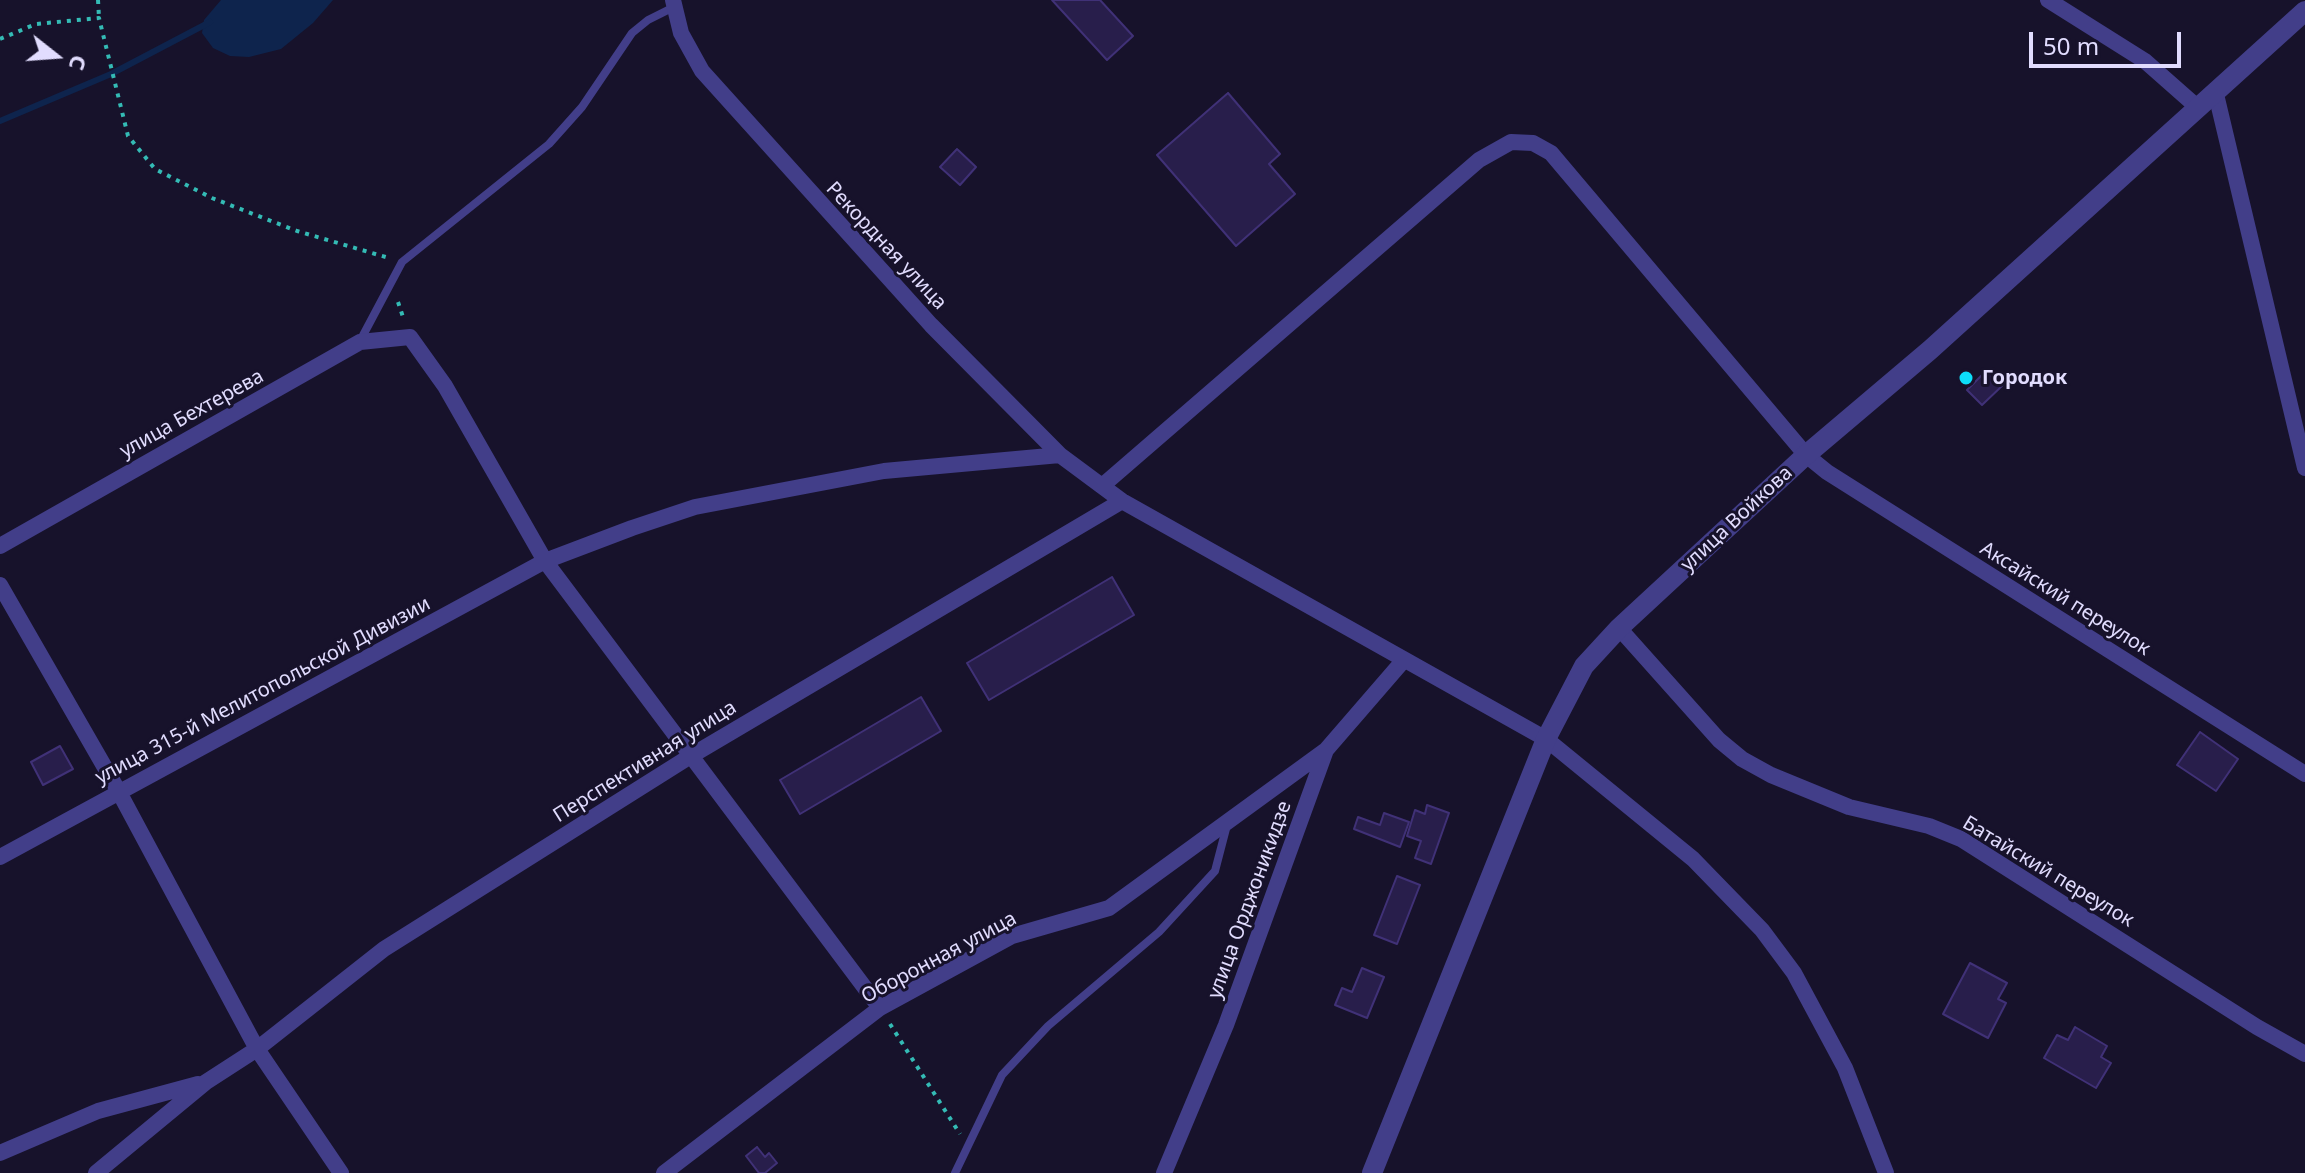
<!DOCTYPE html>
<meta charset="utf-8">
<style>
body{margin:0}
#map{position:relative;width:2305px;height:1173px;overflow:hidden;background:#17122b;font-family:"Noto Sans",sans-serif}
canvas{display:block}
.north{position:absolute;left:16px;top:16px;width:80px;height:80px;-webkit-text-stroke:6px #17122b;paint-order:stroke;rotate:107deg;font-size:22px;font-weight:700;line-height:32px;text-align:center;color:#e1dcfe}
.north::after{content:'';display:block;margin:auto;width:28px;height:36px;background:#e1dcfe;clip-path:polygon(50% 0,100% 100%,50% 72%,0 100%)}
.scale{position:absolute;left:2029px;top:32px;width:152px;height:36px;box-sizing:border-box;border:4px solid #e1dcfe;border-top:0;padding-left:10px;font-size:24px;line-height:28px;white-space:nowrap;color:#e1dcfe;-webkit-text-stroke:6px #17122b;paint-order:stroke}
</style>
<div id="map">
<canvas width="2305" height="1173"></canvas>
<div class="north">С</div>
<div class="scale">50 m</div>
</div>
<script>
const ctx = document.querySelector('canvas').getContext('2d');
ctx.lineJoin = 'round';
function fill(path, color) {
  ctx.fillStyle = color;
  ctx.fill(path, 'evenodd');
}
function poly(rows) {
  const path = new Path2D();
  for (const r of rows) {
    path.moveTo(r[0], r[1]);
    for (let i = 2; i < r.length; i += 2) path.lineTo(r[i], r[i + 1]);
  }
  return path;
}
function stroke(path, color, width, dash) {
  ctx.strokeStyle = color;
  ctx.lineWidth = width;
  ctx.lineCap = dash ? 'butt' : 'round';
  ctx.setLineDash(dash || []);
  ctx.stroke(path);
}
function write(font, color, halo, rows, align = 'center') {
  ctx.font = font + ' "Noto Sans",sans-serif';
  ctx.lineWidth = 6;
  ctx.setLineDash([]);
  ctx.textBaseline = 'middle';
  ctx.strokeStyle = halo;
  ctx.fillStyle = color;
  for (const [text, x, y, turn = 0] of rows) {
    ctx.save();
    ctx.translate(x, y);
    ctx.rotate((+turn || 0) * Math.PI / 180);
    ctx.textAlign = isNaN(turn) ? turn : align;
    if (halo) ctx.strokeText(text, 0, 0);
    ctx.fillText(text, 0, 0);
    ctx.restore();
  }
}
fill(poly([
 [221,0,333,0,313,23,281,49,249,57,230,56,213,48,202,33,204,20]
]), '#0e244d');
stroke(poly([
 [0,121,111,74,210,22]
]), '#0e244d', 6);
const building = poly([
 [1052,0,1100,0,1133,36,1107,60,1052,0],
 [1228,93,1280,154,1269,164,1295,194,1236,246,1157,155,1228,93],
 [957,149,976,167,960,185,940,167,957,149],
 [1988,369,2003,385,1982,405,1967,390,1988,369],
 [1112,577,1134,615,989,700,967,663,1112,577],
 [921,697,941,731,800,814,780,780,921,697],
 [2200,732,2238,759,2216,791,2177,765,2200,732],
 [60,746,73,769,43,785,31,762,60,746],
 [1427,805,1449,813,1431,864,1415,858,1421,841,1407,836,1415,810,1425,814,1427,805],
 [1384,813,1409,822,1400,847,1354,829,1358,817,1380,825,1384,813],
 [1397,876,1420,885,1397,944,1374,935,1397,876],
 [1970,963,2007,983,1998,999,2006,1003,1988,1038,1943,1014,1970,963],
 [1362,968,1384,977,1367,1018,1335,1005,1342,988,1352,992,1362,968],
 [2075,1027,2107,1046,2101,1057,2111,1063,2096,1088,2044,1058,2057,1035,2068,1040,2075,1027],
 [757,1147,765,1157,769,1153,777,1163,765,1173,759,1173,746,1156,757,1147]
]);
fill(building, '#281e4b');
stroke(building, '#403177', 2);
stroke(poly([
 [98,0,99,18],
 [0,39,36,24,99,18,128,136,155,169,212,198,297,231,389,258],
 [398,302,404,320],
 [890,1024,960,1134]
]), '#34bbb5', 4, [4, 6]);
stroke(poly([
 [360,341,402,262,549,144,582,107,632,33,648,20,674,7],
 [955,1173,1002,1075,1048,1026,1159,932,1215,871,1227,825]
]), '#423e89', 8);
stroke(poly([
 [673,0,681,33,702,71,931,325,1060,455,1122,501,1546,739,1693,859,1762,930,1794,973,1845,1068,1886,1173],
 [2048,0,2145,61,2196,106],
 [2215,90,2305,468],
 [1102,486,1479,160,1511,142,1533,143,1551,153,1806,455,1827,472,2305,774],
 [0,546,360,342,410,337,445,386,545,561,880,1008],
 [0,585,119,792,257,1049,341,1173],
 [1619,628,1719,740,1742,759,1771,775,1849,807,1929,826,1961,839,2257,1027,2305,1054],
 [0,857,545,561,632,528,695,507,884,471,1060,455],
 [0,1153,98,1111,198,1084],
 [96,1173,206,1082,257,1049,384,949,689,757,1122,501],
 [664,1173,880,1008,1012,936,1109,908,1326,750],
 [1164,1173,1226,1025,1326,750,1403,661]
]), '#423e89', 16);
stroke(poly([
 [1372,1173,1546,739,1584,666,1619,628,1806,455,1930,350,2305,11]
]), '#423e89', 20);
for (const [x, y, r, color] of [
 [1966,378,8,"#0dddfa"]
]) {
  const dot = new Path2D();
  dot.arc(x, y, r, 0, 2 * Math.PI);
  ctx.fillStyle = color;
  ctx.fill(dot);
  stroke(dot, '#17122b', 3);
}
write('20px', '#e1dcfe', '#17122b', [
 ["Рекордная улица",886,246,47],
 ["улица Бехтерева",192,414,-29],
 ["улица Войкова",1737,519,-43],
 ["Аксайский переулок",2065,599,32],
 ["улица 315-й Мелитопольской Дивизии",263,691,-28],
 ["Перспективная улица",645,762,-32],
 ["Батайский переулок",2048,872,31],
 ["улица Орджоникидзе",1250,900,-70],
 ["Оборонная улица",939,958,-28]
]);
write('bold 20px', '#e1dcfe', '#17122b', [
 ["Городок",1982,378]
], 'left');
</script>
